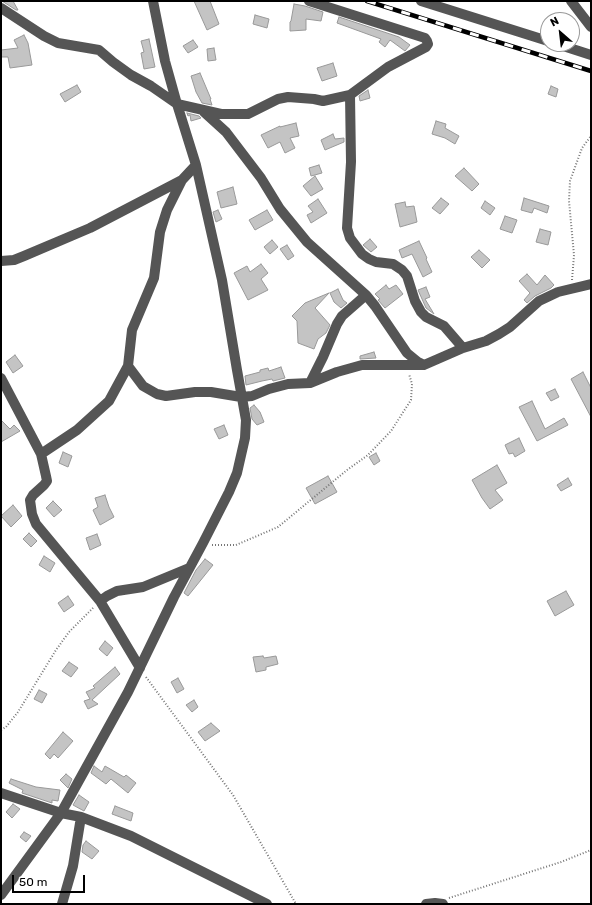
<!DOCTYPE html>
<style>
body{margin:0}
#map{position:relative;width:592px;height:905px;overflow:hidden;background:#fff;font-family:Rubik,sans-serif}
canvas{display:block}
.frame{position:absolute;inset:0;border:2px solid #000;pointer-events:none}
.north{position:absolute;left:540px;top:12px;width:40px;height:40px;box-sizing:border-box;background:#fff;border:1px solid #999;border-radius:50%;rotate:332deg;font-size:11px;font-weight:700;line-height:16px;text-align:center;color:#000}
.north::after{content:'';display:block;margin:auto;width:14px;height:18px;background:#000;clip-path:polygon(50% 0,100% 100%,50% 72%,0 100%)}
.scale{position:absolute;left:12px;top:875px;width:73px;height:18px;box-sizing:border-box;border:2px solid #000;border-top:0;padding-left:5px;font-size:12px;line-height:14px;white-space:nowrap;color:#000;-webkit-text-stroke:3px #fff;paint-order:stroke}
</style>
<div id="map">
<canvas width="592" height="905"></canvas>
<div class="frame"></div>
<div class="north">N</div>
<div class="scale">50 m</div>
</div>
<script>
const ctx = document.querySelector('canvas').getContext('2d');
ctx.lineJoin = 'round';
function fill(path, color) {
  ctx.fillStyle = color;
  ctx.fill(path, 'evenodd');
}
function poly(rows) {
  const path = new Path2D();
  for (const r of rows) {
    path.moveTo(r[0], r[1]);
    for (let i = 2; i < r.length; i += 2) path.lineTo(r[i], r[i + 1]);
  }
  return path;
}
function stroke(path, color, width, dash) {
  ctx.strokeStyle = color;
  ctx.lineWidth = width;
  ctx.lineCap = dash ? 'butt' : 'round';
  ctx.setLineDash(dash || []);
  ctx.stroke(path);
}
const building = poly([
 [2,1,13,1,18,10,16,10,2,1],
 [194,1,210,1,219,24,207,30,194,1],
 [294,4,305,6,323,12,321,21,306,19,306,30,290,31,290,22,291,21,294,4],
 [255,15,269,19,267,28,253,24,255,15],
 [339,17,399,37,410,45,405,51,390,40,385,47,379,42,381,39,337,23,339,17],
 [24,35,28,43,32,65,10,68,8,57,1,57,1,50,18,48,14,40,24,35],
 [149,39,155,67,144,69,141,53,144,52,141,41,149,39],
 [193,40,198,47,188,53,183,46,193,40],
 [214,48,216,60,208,61,207,49,214,48],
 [333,63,337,76,322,81,317,68,333,63],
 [200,73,211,99,210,99,212,105,202,103,196,92,191,76,200,73],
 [77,85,81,92,65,102,60,94,77,85],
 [551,86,558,89,556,97,548,94,551,86],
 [368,90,370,98,360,101,359,96,368,90],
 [187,113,199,116,201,118,191,121,190,115,188,116,187,113],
 [436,121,446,124,445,128,459,136,455,144,445,138,432,134,436,121],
 [296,123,299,136,290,138,295,148,285,153,280,142,268,148,261,135,280,126,280,127,296,123],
 [333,134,335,139,344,138,344,142,325,150,321,140,333,134],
 [319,165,322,173,311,176,309,168,319,165],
 [464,168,479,184,472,191,455,176,464,168],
 [315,176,323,189,311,196,303,186,315,176],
 [233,187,237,204,221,208,217,192,233,187],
 [441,198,449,204,440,214,432,208,441,198],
 [524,198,549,206,547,213,534,208,532,213,521,210,524,198],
 [318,199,327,213,311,223,307,215,313,212,308,206,318,199],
 [485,201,495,208,490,215,481,208,485,201],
 [405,202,406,207,414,206,417,222,400,227,395,204,405,202],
 [218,210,222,219,216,222,213,212,218,210],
 [267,210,273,220,255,230,249,220,267,210],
 [505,216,517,220,512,233,500,229,505,216],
 [540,229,551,232,548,245,536,242,540,229],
 [370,239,377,247,371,252,363,245,370,239],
 [272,240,278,247,270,254,264,247,272,240],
 [419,241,427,258,426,259,432,272,423,277,412,254,402,258,399,250,419,241],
 [287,245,294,256,288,260,280,249,287,245],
 [479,250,490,260,482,268,471,257,479,250],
 [261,264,268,273,261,279,268,290,248,300,234,273,247,266,250,272,261,264],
 [527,274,537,285,545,275,554,285,551,288,535,296,527,303,524,300,530,293,519,281,527,274],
 [386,285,389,289,396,285,403,294,385,308,378,300,380,299,375,294,386,285],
 [426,287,430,297,425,299,434,314,426,308,418,290,426,287],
 [338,289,343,300,347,303,341,308,334,302,330,293,338,289],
 [329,293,315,308,330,325,326,333,318,339,314,349,298,343,297,321,292,316,305,303,329,293],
 [374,352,376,358,360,359,360,356,374,352],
 [15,355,23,366,13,373,6,362,15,355],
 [281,367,285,378,273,381,272,379,262,381,246,385,245,376,260,372,260,370,268,368,269,371,281,367],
 [583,372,591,388,591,417,571,379,583,372],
 [555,389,559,397,551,401,546,393,555,389],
 [532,401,545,429,564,418,568,425,537,441,519,407,532,401],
 [254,405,260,412,264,422,257,425,252,419,250,408,254,405],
 [1,420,10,429,14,425,20,431,1,442,1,420],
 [224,425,228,435,219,439,214,429,224,425],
 [519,438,525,451,515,457,513,453,509,454,505,445,519,438],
 [63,452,72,456,68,467,59,463,63,452],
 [376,453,380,461,374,465,369,457,376,453],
 [497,465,507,483,495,490,503,500,490,509,482,498,472,480,497,465],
 [328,476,337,492,315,504,306,488,328,476],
 [568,478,572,485,561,491,557,485,568,478],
 [105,495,109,507,114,517,100,525,93,510,98,507,95,498,105,495],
 [53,501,62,510,54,517,46,508,53,501],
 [13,505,22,516,11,527,1,516,13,505],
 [29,533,37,541,31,547,23,539,29,533],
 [97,534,101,545,90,550,86,538,97,534],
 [44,556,55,563,50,572,39,565,44,556],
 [205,559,213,565,188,596,184,593,196,570,205,559],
 [566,591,574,605,555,616,547,601,566,591],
 [68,596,74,605,64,612,58,603,68,596],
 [105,641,113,648,107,656,99,649,105,641],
 [263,656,264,658,276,656,278,664,266,667,266,670,256,672,253,657,263,656],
 [69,662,78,668,71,677,62,671,69,662],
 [115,667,120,674,92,700,98,704,88,709,84,701,90,699,86,692,95,688,93,686,115,667],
 [178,678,184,689,177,693,171,682,178,678],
 [39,690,47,694,42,703,34,699,39,690],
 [194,700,198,707,192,712,186,705,194,700],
 [211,723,220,731,205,741,198,732,211,723],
 [63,732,73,741,58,758,54,754,50,759,45,754,63,732],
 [94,766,102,772,105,766,124,777,126,775,136,783,128,793,111,779,106,784,91,773,94,766],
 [66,774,72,779,68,788,60,780,66,774],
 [11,779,36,787,60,790,58,801,52,800,52,803,22,793,23,790,9,783,11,779],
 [79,795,89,802,84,811,73,805,79,795],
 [13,804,20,809,12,818,6,812,13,804],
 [115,806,133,813,131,821,112,814,115,806],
 [24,832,31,836,26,842,20,837,24,832],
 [86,841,99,851,92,859,82,852,83,845,86,841]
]);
fill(building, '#c4c4c4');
stroke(building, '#999', 1);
stroke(poly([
 [572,280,574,255,569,201,570,181,582,148,591,136],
 [212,545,236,545,278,527,347,470,368,455,391,431,411,400,412,384,409,374],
 [146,677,233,795,296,904],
 [1,730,6,727,18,712,56,650,69,632,94,607],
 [449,898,561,862,591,850]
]), '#777', 2, [1, 2]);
stroke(poly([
 [421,1,548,41],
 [571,1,591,27],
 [1,8,44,36,58,43,99,50,113,62,131,75,151,86,177,104,221,114,248,114,278,99,288,97,314,99,323,101,350,95,388,67,426,47,428,44,427,41,425,38,309,1],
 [557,44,591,55],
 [350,95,351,162,347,228,350,238,362,254,369,259,376,262,393,264,402,270,407,276,415,301,421,312,426,317,444,326,463,348],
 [204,112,226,132,261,178,280,209,307,242,366,295,375,306,407,353,418,362,424,365],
 [1,261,14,260,24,256,90,228,182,180],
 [128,366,143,386,157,394,166,396,195,392,211,392,241,397,252,396,269,389,288,384,310,383,337,372,362,365,424,365,463,348,486,341,499,334,510,327,539,301,558,292,591,284],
 [1,378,41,454,46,476,47,481,44,485,33,495,30,500,32,514,36,524,100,601,140,668],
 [310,383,323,357,337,324,342,316,366,295],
 [41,454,77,430,109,401,128,366,132,330,154,278,160,232,167,210,182,180,196,165],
 [100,601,107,596,117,591,143,587,189,568],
 [1,793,61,813,81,817,131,836,267,904],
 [1,895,61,813,128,692,174,597,203,543,229,492,237,473,245,438,246,420,237,370,222,280,196,165,177,104,165,61,153,1],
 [62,904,73,866,81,817],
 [426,904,435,903,443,904]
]), '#555', 10);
const rail = poly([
 [367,1,591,71]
]);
stroke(rail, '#000', 4.5);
stroke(rail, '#fff', 3, [9]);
</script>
